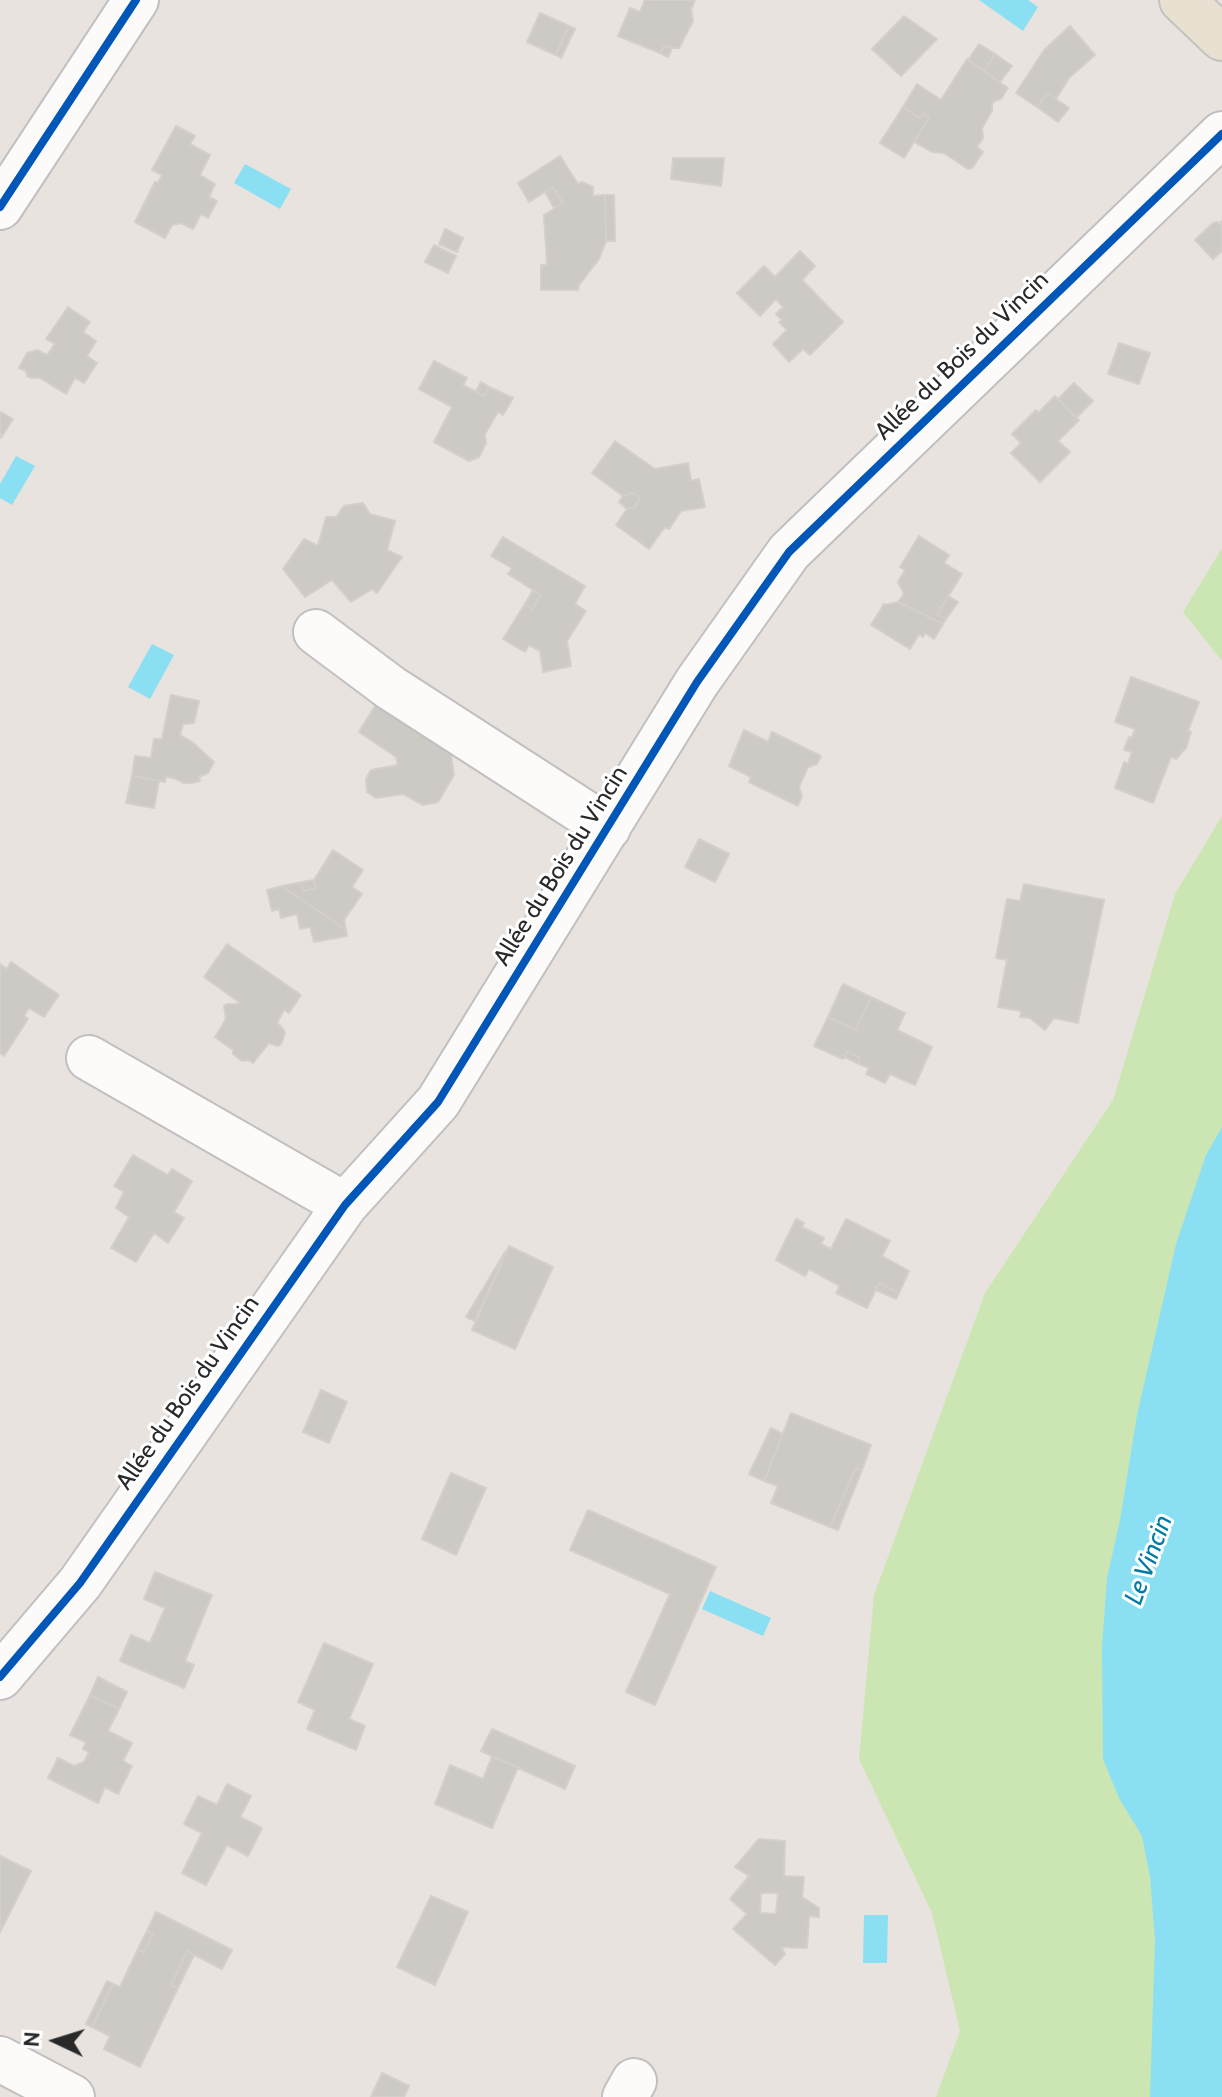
<!DOCTYPE html>
<meta charset="utf-8">
<style>
body{margin:0}
#map{position:relative;width:1222px;height:2097px;overflow:hidden;background:#e8e3de;font-family:Cabin,sans-serif}
canvas{display:block}
.north{position:absolute;left:16px;top:2001px;width:80px;height:80px;-webkit-text-stroke:6px #fff;paint-order:stroke;rotate:274deg;font-size:22px;font-weight:700;line-height:32px;text-align:center;color:#292929}
.north::after{content:'';display:block;margin:auto;width:28px;height:36px;background:#292929;clip-path:polygon(50% 0,100% 100%,50% 72%,0 100%)}
</style>
<div id="map">
<canvas width="1222" height="2097"></canvas>
<div class="north">N</div>
</div>
<script>
const ctx = document.querySelector('canvas').getContext('2d');
ctx.lineJoin = 'round';
function fill(path, color) {
  ctx.fillStyle = color;
  ctx.fill(path, 'evenodd');
}
function poly(rows) {
  const path = new Path2D();
  for (const r of rows) {
    path.moveTo(r[0], r[1]);
    for (let i = 2; i < r.length; i += 2) path.lineTo(r[i], r[i + 1]);
  }
  return path;
}
function stroke(path, color, width, dash) {
  ctx.strokeStyle = color;
  ctx.lineWidth = width;
  ctx.lineCap = dash ? 'butt' : 'round';
  ctx.setLineDash(dash || []);
  ctx.stroke(path);
}
function write(font, color, halo, rows, align = 'center') {
  ctx.font = font + ' Cabin,sans-serif';
  ctx.lineWidth = 6;
  ctx.setLineDash([]);
  ctx.textBaseline = 'middle';
  ctx.strokeStyle = halo;
  ctx.fillStyle = color;
  for (const [text, x, y, turn = 0] of rows) {
    ctx.save();
    ctx.translate(x, y);
    ctx.rotate((+turn || 0) * Math.PI / 180);
    ctx.textAlign = isNaN(turn) ? turn : align;
    if (halo) ctx.strokeText(text, 0, 0);
    ctx.fillText(text, 0, 0);
    ctx.restore();
  }
}
fill(poly([
 [1222,548,1222,661,1183,612],
 [1222,816,1222,1127,1206,1155,1222,2097,936,2097,960,2031,932,1913,859,1759,874,1595,985,1293,1113,1100,1175,894]
]), '#cce6b3');
fill(poly([
 [979,0,1028,0,1038,7,1023,31],
 [245,164,291,189,280,209,234,183],
 [16,456,35,466,12,505,0,498,0,484],
 [152,644,174,655,150,699,128,687],
 [1222,1127,1222,2097,1150,2097,1155,1940,1150,1877,1142,1836,1119,1798,1103,1759,1102,1646,1107,1578,1120,1520,1137,1415,1176,1244,1206,1155],
 [710,1591,771,1618,763,1636,702,1609],
 [864,1915,888,1915,887,1963,863,1963]
]), '#8ae0f2');
const building = poly([
 [645,0,695,0,691,10,693,21,679,48,672,48,664,46,660,53,618,36,630,8,640,12,645,0],
 [540,13,569,26,556,55,527,42,540,13],
 [904,16,937,39,901,76,872,49,904,16],
 [569,26,575,29,561,58,556,55,569,26],
 [1070,26,1095,55,1069,78,1056,99,1047,93,1037,107,1016,93,1044,50,1070,26],
 [979,44,995,54,984,71,968,60,979,44],
 [664,46,672,48,668,57,660,53,664,46],
 [995,54,1012,66,1000,82,984,71,995,54],
 [967,59,1008,88,1001,99,994,101,992,105,992,111,982,128,983,138,977,147,983,152,972,168,968,169,944,153,932,152,914,142,929,118,923,113,920,118,903,107,917,84,941,100,967,59],
 [1047,93,1069,108,1058,122,1037,107,1047,93],
 [903,107,920,118,923,113,929,118,904,158,880,143,903,107],
 [176,126,195,136,190,144,210,155,200,175,215,184,209,197,217,201,208,218,201,214,193,229,181,223,172,225,165,238,135,222,155,182,158,183,162,175,152,170,176,126],
 [560,156,578,184,582,182,593,187,593,196,605,195,606,241,599,259,579,285,578,290,541,290,541,265,547,265,544,215,563,203,553,187,529,202,518,183,560,156],
 [673,158,724,158,721,186,671,179,673,158],
 [553,187,563,203,554,208,545,192,553,187],
 [605,195,614,195,615,241,606,241,605,195],
 [1222,221,1222,251,1213,259,1195,240,1213,223,1217,222,1219,224,1222,221],
 [445,229,463,238,457,252,439,244,445,229],
 [434,245,456,256,448,273,425,262,434,245],
 [800,251,815,266,802,280,843,322,810,355,803,349,789,362,773,344,787,330,779,322,782,320,776,314,783,307,776,299,760,316,737,293,764,266,775,277,800,251],
 [68,307,90,322,83,332,96,341,87,356,97,363,84,383,75,378,66,394,40,378,32,378,27,376,26,371,19,368,27,353,38,350,47,355,55,344,46,339,68,307],
 [1119,343,1150,353,1139,384,1108,374,1119,343],
 [434,361,467,378,463,385,484,396,489,387,513,398,503,415,498,412,485,434,486,443,479,457,469,461,434,442,452,407,419,389,434,361],
 [481,382,489,387,484,396,476,392,481,382],
 [1074,383,1093,401,1076,418,1058,399,1074,383],
 [1055,396,1079,420,1058,441,1070,452,1040,482,1011,453,1021,443,1012,434,1036,410,1038,413,1055,396],
 [1,412,13,419,1,438,0,413,1,412],
 [615,441,655,469,688,463,691,481,699,479,705,507,681,511,669,529,665,527,649,549,616,525,627,509,635,507,640,498,633,493,623,496,592,473,615,441],
 [633,493,640,498,635,507,627,509,619,502,623,496,633,493],
 [363,503,370,514,395,521,387,550,402,557,377,593,372,589,351,602,332,580,305,597,283,569,304,539,316,545,318,545,326,517,336,517,344,506,363,503],
 [919,536,949,555,944,563,962,574,937,614,946,619,943,624,898,602,904,594,898,582,905,570,900,567,919,536],
 [503,537,585,586,575,604,586,611,567,641,571,666,543,672,540,651,529,645,525,652,503,639,525,604,532,609,541,595,508,574,512,568,491,556,503,537],
 [533,590,541,595,532,609,525,604,533,590],
 [948,596,958,602,946,619,937,614,948,596],
 [898,602,943,624,934,639,925,633,923,637,919,634,910,649,871,625,884,604,885,605,898,602],
 [1131,677,1199,702,1188,731,1191,732,1186,748,1176,759,1171,757,1153,803,1115,788,1124,762,1128,764,1132,752,1124,750,1129,737,1132,738,1135,729,1115,722,1131,677],
 [383,693,459,743,451,756,454,775,438,802,423,805,403,794,376,798,367,792,366,779,371,770,398,765,396,757,359,732,383,693],
 [171,695,199,701,194,723,183,724,180,735,192,742,214,762,208,773,199,777,200,781,192,783,184,783,174,778,166,777,165,782,132,776,135,756,151,758,154,739,162,739,171,695],
 [744,730,768,742,772,732,821,756,817,764,808,767,799,787,802,796,798,806,749,782,751,777,729,766,744,730],
 [132,776,159,781,154,808,126,803,132,776],
 [699,839,729,854,715,882,685,867,699,839],
 [333,850,363,870,352,887,362,894,344,920,346,930,282,886,302,882,303,891,316,888,314,880,333,850],
 [314,880,316,888,303,891,302,882,314,880],
 [1024,884,1104,900,1078,1023,1054,1018,1045,1030,1030,1018,1020,1017,1021,1011,998,1007,1007,960,996,958,1007,899,1020,901,1024,884],
 [282,886,346,930,347,936,314,942,310,927,300,929,297,914,281,918,279,909,272,911,267,890,282,886],
 [227,944,301,995,289,1013,284,1010,277,1023,283,1029,285,1033,281,1044,278,1046,269,1043,253,1063,248,1060,242,1061,233,1054,233,1050,215,1037,226,1019,224,1006,228,1004,237,1004,239,1002,204,977,227,944],
 [11,962,59,995,44,1017,29,1008,24,1016,28,1019,4,1056,0,1053,0,964,7,969,11,962],
 [843,984,871,997,856,1030,828,1017,843,984],
 [871,997,905,1013,897,1030,932,1047,915,1085,890,1074,885,1083,866,1074,869,1068,857,1063,860,1058,847,1051,843,1059,814,1046,828,1017,856,1030,871,997],
 [847,1051,860,1058,857,1063,845,1057,847,1051],
 [133,1155,168,1175,172,1169,192,1181,174,1212,184,1218,168,1243,154,1233,136,1262,111,1248,129,1217,116,1208,124,1192,114,1186,133,1155],
 [796,1219,804,1223,802,1227,824,1238,821,1244,831,1249,846,1219,890,1241,882,1256,909,1271,899,1293,879,1283,867,1308,836,1293,840,1286,809,1269,805,1276,776,1260,796,1219],
 [509,1246,553,1267,515,1349,472,1330,509,1246],
 [505,1252,506,1252,475,1321,466,1317,505,1252],
 [879,1283,899,1293,896,1299,876,1290,879,1283],
 [321,1390,347,1402,329,1443,303,1432,321,1390],
 [791,1413,871,1445,862,1470,856,1468,830,1527,771,1503,778,1486,764,1481,791,1413],
 [771,1428,783,1434,764,1481,749,1474,771,1428],
 [856,1468,862,1470,838,1530,830,1527,856,1468],
 [451,1473,486,1488,456,1555,422,1539,451,1473],
 [588,1510,716,1567,655,1705,626,1692,670,1594,570,1550,588,1510],
 [155,1572,212,1595,185,1661,194,1665,184,1688,120,1661,131,1635,150,1643,165,1608,144,1599,155,1572],
 [324,1643,373,1664,349,1719,365,1726,356,1750,307,1729,315,1710,298,1702,324,1643],
 [98,1677,127,1692,119,1709,90,1695,98,1677],
 [90,1695,119,1709,108,1731,132,1743,123,1761,132,1766,118,1794,105,1787,98,1803,48,1778,58,1758,74,1766,84,1762,89,1752,83,1749,86,1742,70,1735,90,1695],
 [492,1729,575,1766,565,1789,481,1751,492,1729],
 [492,1757,518,1767,492,1828,435,1804,450,1765,483,1779,492,1757],
 [227,1784,251,1796,240,1817,262,1828,248,1856,227,1845,206,1885,182,1873,202,1833,184,1824,198,1796,217,1805,227,1784],
 [759,1839,785,1841,784,1876,804,1877,802,1897,819,1908,819,1917,809,1916,807,1948,781,1947,785,1954,775,1965,733,1929,747,1914,730,1899,749,1876,735,1867,759,1839],
 [761,1893,778,1893,776,1914,760,1913,761,1893],
 [0,1856,31,1871,0,1932,0,1856],
 [431,1896,468,1912,435,1985,397,1967,431,1896],
 [156,1912,232,1950,222,1969,187,1951,171,1985,178,1988,140,2067,104,2049,110,2036,92,2027,113,1984,120,1987,138,1949,144,1952,153,1934,147,1931,156,1912],
 [147,1931,153,1934,144,1952,138,1949,147,1931],
 [187,1951,194,1955,178,1988,171,1985,187,1951],
 [107,1981,113,1984,92,2027,86,2024,107,1981],
 [382,2073,409,2086,404,2097,371,2097,382,2073]
]);
fill(building, '#cdc9c5');
stroke(building, '#d3cfca', 2);
const minor = poly([
 [0,207,136,0],
 [316,632,391,688,608,828],
 [89,1058,345,1205],
 [0,1677,80,1583,345,1205,438,1102,697,682,789,552,1222,134],
 [0,2059,72,2097],
 [625,2097,634,2081]
]);
const major = poly([
 [1182,0,1222,38]
]);
stroke(minor, '#c1bfc0', 48);
stroke(major, '#c4c2c0', 48);
stroke(minor, '#fcfbfa', 44);
stroke(major, '#e8e0d1', 44);
stroke(poly([
 [0,207,136,0],
 [0,1677,80,1583,345,1205,438,1102,697,682,789,552,1222,134]
]), '#0057b8', 8);
write('24px', '#292929', '#fff', [
 ["Allée du Bois du Vincin",962,356,-44],
 ["Allée du Bois du Vincin",561,866,-58],
 ["Allée du Bois du Vincin",188,1393,-55]
]);
write('italic 26px', '#007ba6', '#fff', [
 ["Le Vincin",1149,1560,-70]
]);
</script>
